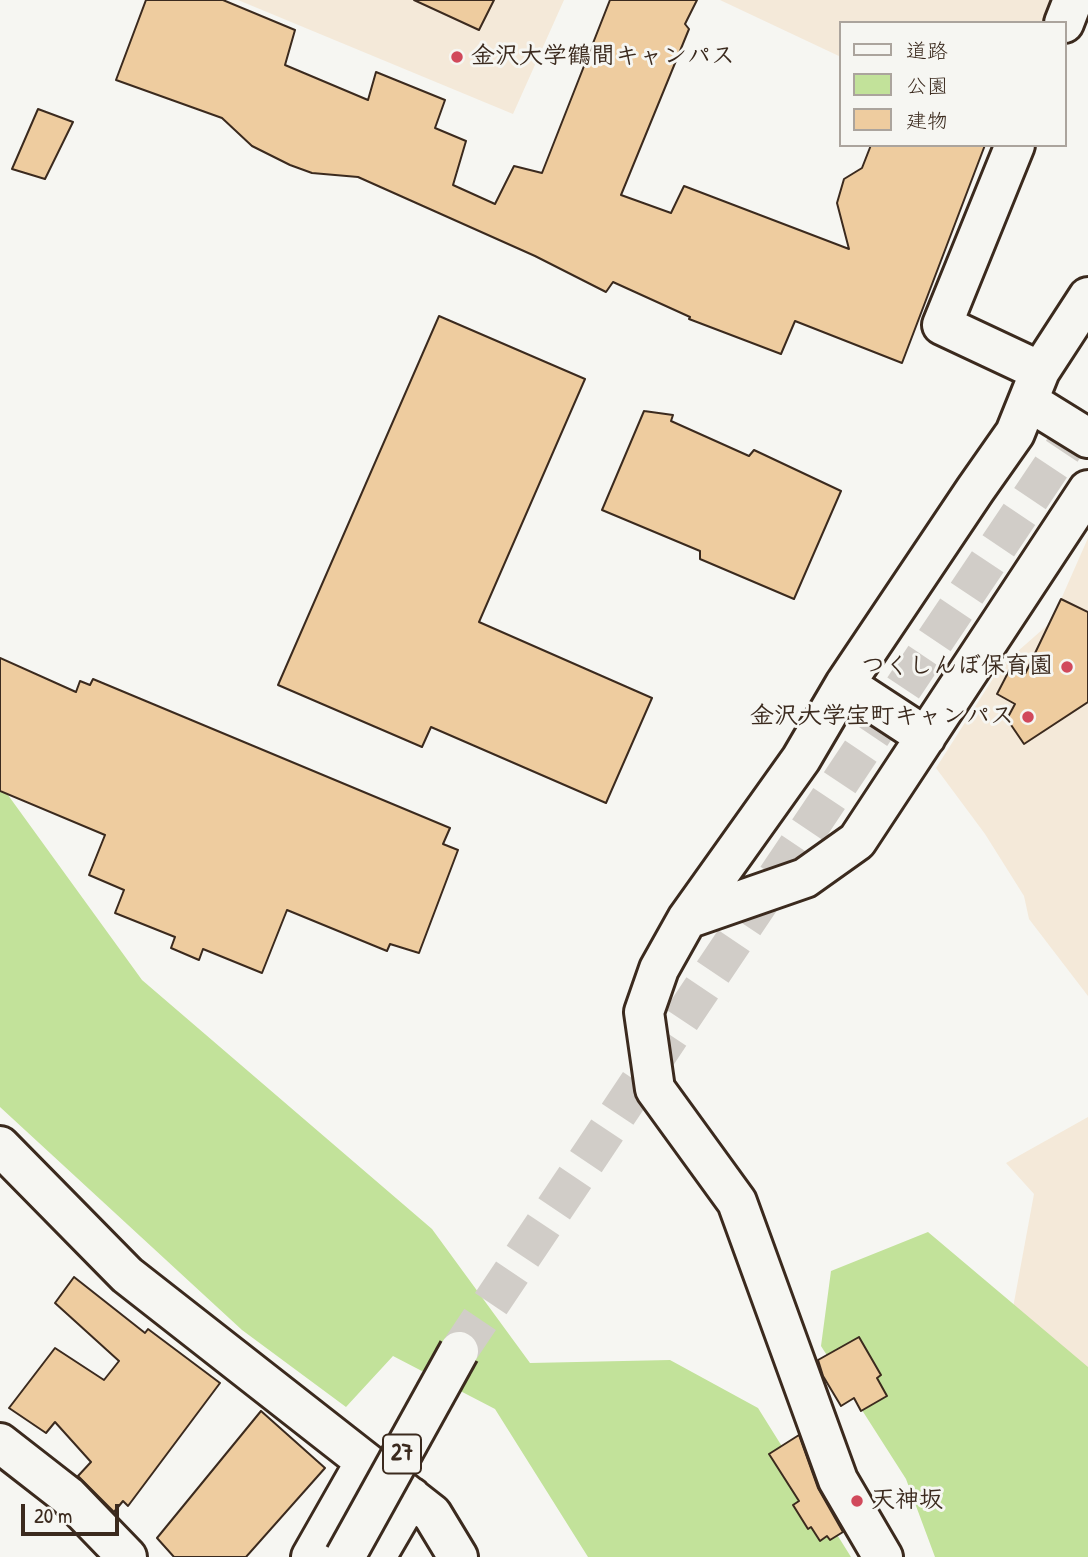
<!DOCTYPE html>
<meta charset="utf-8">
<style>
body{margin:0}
#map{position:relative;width:1088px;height:1557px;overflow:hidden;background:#f6f6f2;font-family:"Patrick Hand","Klee One",sans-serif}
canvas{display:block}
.legend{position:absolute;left:839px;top:21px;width:228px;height:126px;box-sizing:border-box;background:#f6f6f2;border:2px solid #aba49d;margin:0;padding:9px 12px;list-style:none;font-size:21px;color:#3b2a1e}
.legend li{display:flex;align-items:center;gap:14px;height:35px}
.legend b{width:35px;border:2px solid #aba49d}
.scale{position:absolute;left:21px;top:1504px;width:98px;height:32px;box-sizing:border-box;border:4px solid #3b2a1e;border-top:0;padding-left:9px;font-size:21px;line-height:24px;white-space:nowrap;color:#3b2a1e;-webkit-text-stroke:5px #f6f6f2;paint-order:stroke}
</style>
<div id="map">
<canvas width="1088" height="1557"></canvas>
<ul class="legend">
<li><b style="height:9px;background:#f6f6f2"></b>道路</li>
<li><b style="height:19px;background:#c2e29a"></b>公園</li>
<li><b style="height:19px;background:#eecc9f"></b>建物</li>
</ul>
<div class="scale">20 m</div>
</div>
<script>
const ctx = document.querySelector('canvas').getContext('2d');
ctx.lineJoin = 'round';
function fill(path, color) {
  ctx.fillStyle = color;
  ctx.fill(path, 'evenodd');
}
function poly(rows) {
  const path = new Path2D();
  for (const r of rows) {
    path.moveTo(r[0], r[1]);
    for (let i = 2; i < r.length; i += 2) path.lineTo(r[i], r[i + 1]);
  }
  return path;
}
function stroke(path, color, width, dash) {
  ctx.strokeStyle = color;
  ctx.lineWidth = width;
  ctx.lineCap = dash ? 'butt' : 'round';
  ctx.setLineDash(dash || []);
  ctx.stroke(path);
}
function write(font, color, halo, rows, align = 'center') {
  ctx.font = font + ' "Patrick Hand","Klee One",sans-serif';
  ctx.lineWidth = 6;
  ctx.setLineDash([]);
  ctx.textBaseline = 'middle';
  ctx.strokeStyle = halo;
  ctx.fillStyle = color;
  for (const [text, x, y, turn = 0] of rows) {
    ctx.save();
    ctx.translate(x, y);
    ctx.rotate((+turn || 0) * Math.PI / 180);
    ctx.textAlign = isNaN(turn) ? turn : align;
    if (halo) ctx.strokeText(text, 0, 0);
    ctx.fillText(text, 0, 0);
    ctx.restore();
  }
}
fill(poly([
 [238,0,564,0,513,114],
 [720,0,1058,0,1049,23,841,23,841,57],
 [1088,538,1088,996,1029,919,1024,896,985,834,936,768,1001,666,1051,622],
 [1088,1117,1088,1532,993,1416,1034,1194,1006,1163]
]), '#f4e9d9');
fill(poly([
 [0,784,142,980,432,1229,530,1363,670,1360,758,1408,851,1557,588,1557,495,1409,393,1356,346,1407,242,1330,0,1107],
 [928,1232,1088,1367,1088,1557,935,1557,906,1479,821,1346,831,1271]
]), '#c2e29a');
const building = poly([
 [146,0,223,0,295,30,285,65,368,100,376,72,445,100,435,128,466,141,453,185,495,204,514,166,542,173,610,0,697,0,685,24,689,29,621,195,671,213,684,186,849,249,837,203,844,179,862,168,871,145,985,145,902,363,795,321,781,354,689,319,690,317,613,282,606,292,535,256,358,177,312,173,290,165,252,146,222,118,116,80,146,0],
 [414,0,494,0,479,30,414,0],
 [38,109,73,122,45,179,12,169,38,109],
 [439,316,585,379,479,622,652,698,606,803,431,727,422,747,278,685,439,316],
 [644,411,673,415,671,421,749,456,754,450,841,491,794,599,700,559,700,551,602,510,644,411],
 [1061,599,1088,612,1088,702,1024,744,1007,719,1015,704,997,694,1011,667,1025,674,1061,599],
 [0,658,76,692,80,681,90,685,93,679,450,828,443,844,458,850,419,953,390,944,387,951,287,910,262,973,203,949,199,960,171,948,175,937,115,913,124,890,89,875,105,835,0,791,0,658],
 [74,1277,145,1333,148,1329,220,1383,128,1506,123,1501,114,1512,78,1476,91,1462,55,1422,46,1433,9,1408,55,1348,104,1380,119,1361,55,1303,74,1277],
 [859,1337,881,1375,877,1378,887,1396,861,1411,854,1398,841,1406,823,1376,818,1360,859,1337],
 [261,1411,325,1468,246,1557,174,1557,157,1538,261,1411],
 [799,1435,818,1488,843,1532,830,1540,827,1536,820,1541,811,1527,808,1529,793,1505,799,1501,769,1454,799,1435]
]);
fill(building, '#eecc9f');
stroke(building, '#3b2a1e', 2);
stroke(poly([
 [459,1351,1088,412]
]), '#d1cdc8', 38, [38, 19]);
const minor = poly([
 [1064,23,1073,0],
 [1015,145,942,325,1040,371],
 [1028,401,1088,438],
 [845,684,926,737],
 [687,919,805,878,857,841,1088,490],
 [0,1146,127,1275,432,1514,458,1557],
 [0,1443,68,1496,127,1557],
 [311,1557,365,1462],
 [376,1557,411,1497],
 [883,1557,838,1480,737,1202,655,1089,644,1012,659,969,687,919,801,759,845,684,975,490,1015,433,1040,371,1088,297]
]);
stroke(minor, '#3b2a1e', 44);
stroke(minor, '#f6f6f2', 38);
const majorBridge = poly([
 [345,1557,459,1351]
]);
stroke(majorBridge, '#3b2a1e', 44, []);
stroke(majorBridge, '#f6f6f2', 38);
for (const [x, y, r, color] of [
 [457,57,7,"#d1495b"],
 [1067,667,7,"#d1495b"],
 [1028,717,7,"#d1495b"],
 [857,1501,7,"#d1495b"]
]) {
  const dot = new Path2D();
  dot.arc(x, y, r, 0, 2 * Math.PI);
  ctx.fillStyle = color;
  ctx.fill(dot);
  stroke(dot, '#f6f6f2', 2.5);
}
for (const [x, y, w] of [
 [402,1454,38]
]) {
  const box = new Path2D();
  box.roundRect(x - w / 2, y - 19.5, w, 39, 5);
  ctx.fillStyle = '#f6f6f2';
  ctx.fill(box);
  stroke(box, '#3b2a1e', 2);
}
write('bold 23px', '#3b2a1e', null, [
 ["27",402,1454]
]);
write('bold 24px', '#3b2a1e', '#f6f6f2', [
 ["金沢大学鶴間キャンパス",471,57],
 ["つくしんぼ保育園",1053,667,"right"],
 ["金沢大学宝町キャンパス",1014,717,"right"],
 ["天神坂",871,1501]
], 'left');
</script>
